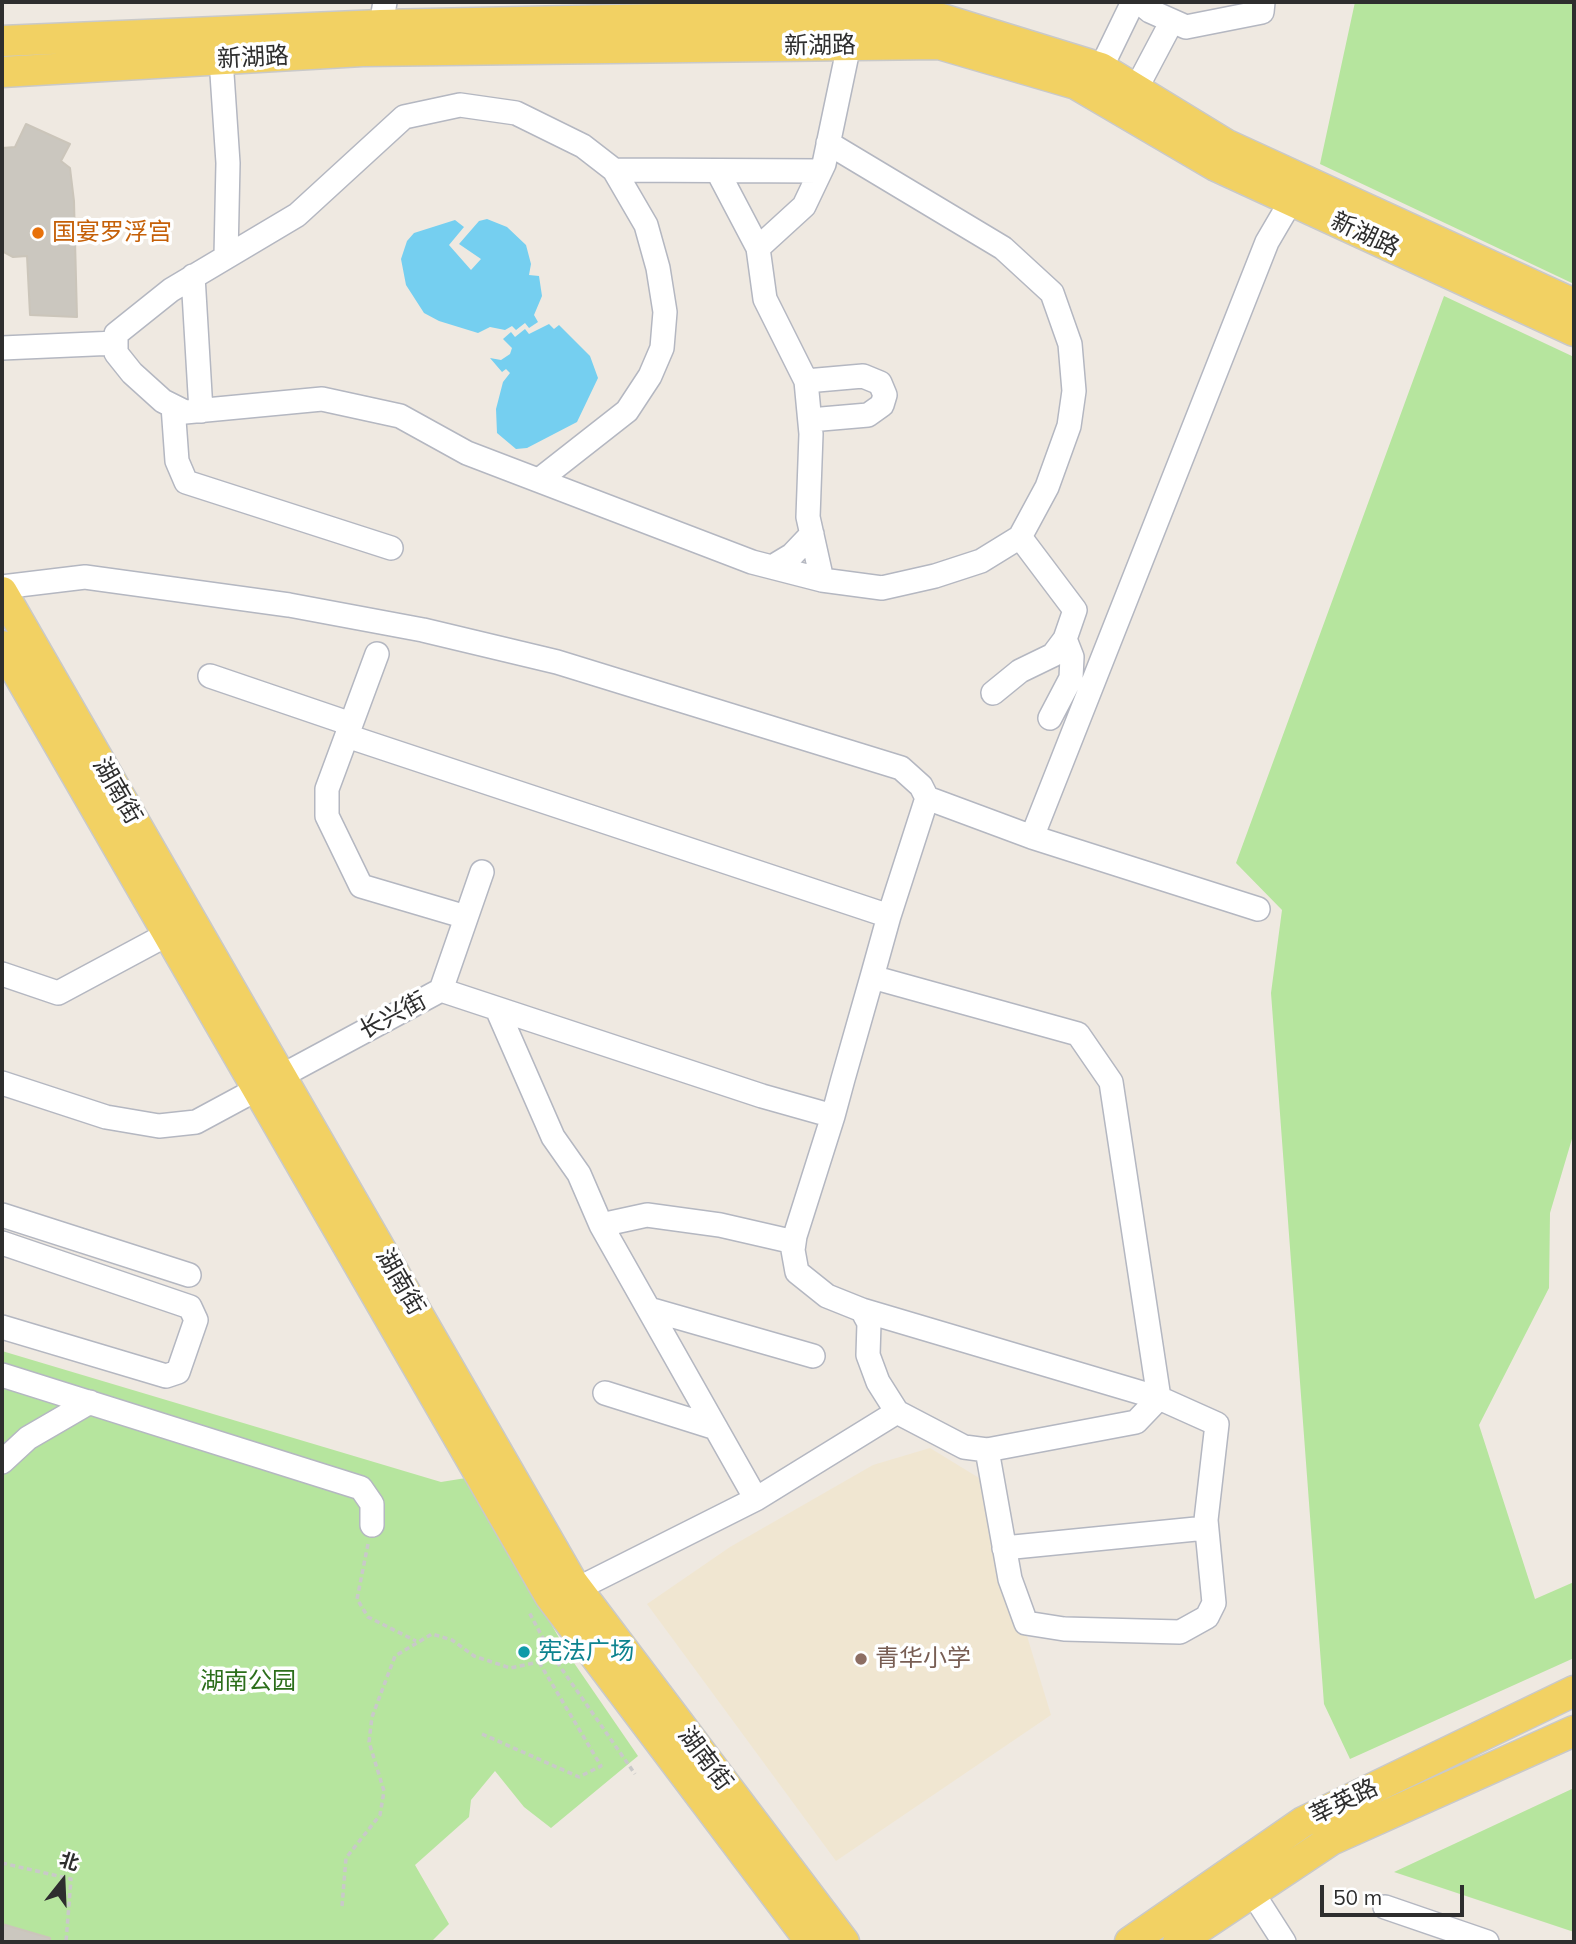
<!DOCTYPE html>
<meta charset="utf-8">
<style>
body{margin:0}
#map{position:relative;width:1576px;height:1944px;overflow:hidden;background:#efe9e1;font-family:Mulish,"Noto Sans SC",sans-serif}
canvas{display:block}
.frame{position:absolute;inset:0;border:4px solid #2e2e2e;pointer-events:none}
.north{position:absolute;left:28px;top:1846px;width:70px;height:70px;-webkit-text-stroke:5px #fff;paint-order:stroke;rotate:18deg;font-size:19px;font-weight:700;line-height:28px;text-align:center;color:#2e2e2e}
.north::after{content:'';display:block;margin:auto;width:24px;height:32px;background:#2e2e2e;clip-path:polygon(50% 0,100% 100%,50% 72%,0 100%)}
.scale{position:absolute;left:1320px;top:1885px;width:144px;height:32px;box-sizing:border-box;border:4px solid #2e2e2e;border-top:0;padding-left:9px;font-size:21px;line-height:24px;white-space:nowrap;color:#2e2e2e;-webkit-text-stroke:5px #fff;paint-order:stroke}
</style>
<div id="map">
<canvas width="1576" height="1944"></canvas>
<div class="frame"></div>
<div class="north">北</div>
<div class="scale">50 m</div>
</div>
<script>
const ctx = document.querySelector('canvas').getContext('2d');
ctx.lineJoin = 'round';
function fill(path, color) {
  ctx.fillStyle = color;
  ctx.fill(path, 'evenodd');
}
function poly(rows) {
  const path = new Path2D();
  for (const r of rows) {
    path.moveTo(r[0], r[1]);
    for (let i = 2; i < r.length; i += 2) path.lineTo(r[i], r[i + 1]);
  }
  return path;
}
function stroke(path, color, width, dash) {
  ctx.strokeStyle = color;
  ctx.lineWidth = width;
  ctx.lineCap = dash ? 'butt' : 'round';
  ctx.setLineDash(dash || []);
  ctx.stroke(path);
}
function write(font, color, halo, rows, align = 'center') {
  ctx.font = font + ' Mulish,"Noto Sans SC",sans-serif';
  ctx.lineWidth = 7;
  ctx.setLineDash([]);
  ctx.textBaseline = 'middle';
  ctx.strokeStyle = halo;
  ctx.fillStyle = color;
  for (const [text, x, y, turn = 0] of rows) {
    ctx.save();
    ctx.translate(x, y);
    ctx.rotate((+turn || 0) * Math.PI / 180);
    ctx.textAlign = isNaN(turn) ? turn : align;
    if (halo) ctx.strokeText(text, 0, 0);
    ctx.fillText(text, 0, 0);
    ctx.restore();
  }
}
fill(poly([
 [930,1448,979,1478,1051,1715,836,1861,647,1604,730,1547,873,1465]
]), '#f0e6d1');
fill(poly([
 [1355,2,1574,2,1574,284,1320,164],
 [1444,296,1574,357,1574,1132,1550,1213,1549,1288,1479,1425,1535,1599,1574,1582,1574,1658,1350,1759,1324,1704,1271,993,1282,910,1236,863],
 [2,1351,441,1482,466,1478,572,1660,638,1756,551,1828,524,1807,495,1771,471,1800,469,1817,415,1865,449,1924,431,1942,2,1942],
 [1574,1788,1574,1932,1394,1872]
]), '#b6e59e');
fill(poly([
 [487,219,507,227,526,245,531,264,529,275,539,276,542,296,534,315,538,322,529,328,525,323,516,330,512,326,505,330,490,327,478,333,439,321,424,313,406,285,401,259,407,241,414,233,455,220,464,227,449,245,471,270,481,259,459,244,479,221],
 [549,324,554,329,559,325,590,356,598,378,577,422,527,448,516,449,497,433,496,409,503,382,510,373,506,369,502,372,490,358,501,360,510,354,512,348,503,339,511,332,515,337,525,329,529,334]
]), '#75cff0');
const building = poly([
 [26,124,70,144,61,161,70,168,74,201,77,317,30,315,27,256,13,257,2,251,2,148,15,147,26,124],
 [2,1924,50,1938,50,1942,2,1942,2,1924]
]);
fill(building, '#cbc7bf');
stroke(building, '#cbc5ba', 2);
const minor = poly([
 [1139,2,1150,11,1186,27,1262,12,1263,2],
 [381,25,385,2],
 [221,59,228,163,226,256],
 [1101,68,1133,2],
 [1136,89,1172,21],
 [614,170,820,171],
 [718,172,758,248,765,299,806,381,811,434,808,517,822,580],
 [758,248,804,206,824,164,849,45],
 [193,276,201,411],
 [2,348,116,343],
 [806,381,863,376,880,383,885,395,882,405,868,415,810,420],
 [173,406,177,461,186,482,391,548],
 [539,480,627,411,650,376,662,348,665,312,658,268,646,225,614,170,583,146,516,113,460,105,404,117,297,215,171,290,116,334,116,353,132,373,163,401,185,412,322,399,400,416,467,453,752,562,822,580,882,588,935,576,981,561,1020,537,1047,487,1069,426,1074,391,1070,344,1052,293,1003,248,828,143],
 [1020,537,1075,610,1065,639,1072,657,1071,678,1050,718],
 [772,567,792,555,812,534],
 [2,587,85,577,289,605,423,630,557,662,901,768,921,786,927,798],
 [377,654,327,789,327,816,361,886,466,917],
 [210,676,351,724],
 [993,693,1020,671,1053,655,1065,639],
 [347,736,889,916,872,977,843,1079,833,1116,795,1236,793,1250,797,1272,827,1296,862,1310,869,1323,868,1355,878,1382,897,1412,964,1447,987,1450,1136,1422,1159,1398,1111,1082,1078,1034,872,977],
 [1032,837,1267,242,1291,201],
 [889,916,927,798,1032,837,1258,909],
 [2,974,58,993,168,934],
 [441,990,482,872],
 [497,1009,553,1137,579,1174,601,1225,647,1215,720,1225,794,1242],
 [2,1083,106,1117,159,1126,196,1122,441,990,762,1096,833,1116],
 [2,1215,189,1275],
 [601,1225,756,1499],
 [2,1243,190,1307,196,1320,178,1372,166,1376,2,1327],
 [649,1309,813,1356],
 [862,1310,1159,1398,1217,1424,1206,1520,1214,1603,1207,1617,1180,1632,1064,1629,1026,1623,1010,1579,987,1450],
 [2,1375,361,1488,372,1504,372,1525],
 [605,1393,716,1428],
 [2,1462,28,1438,90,1402],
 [1004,1548,1206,1528],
 [577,1589,756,1499,897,1412],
 [1252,1892,1284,1942],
 [1385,1907,1487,1942]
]);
const major = poly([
 [2,41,381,25,854,15,942,19,1101,68,1227,145,1574,304],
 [2,72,362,51,939,44,1076,84,1216,166,1574,331],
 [2,592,572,1582,844,1942],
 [2,646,550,1596,811,1942],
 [1130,1942,1303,1822,1574,1691],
 [1178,1942,1331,1840,1574,1731]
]);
stroke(minor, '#b4b7c1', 26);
stroke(major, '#c9c9c9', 33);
stroke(poly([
 [368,1544,357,1599,368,1617,416,1641],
 [552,1655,635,1774],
 [482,1734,579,1777,601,1766,539,1662],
 [2,1863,71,1879,66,1942],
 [342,1906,346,1858,380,1815,384,1791,369,1742,372,1717,395,1656,432,1634,452,1640,474,1656,510,1668,539,1662,552,1655,529,1612]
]), '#c9c9c9', 3.5, [5, 3.5]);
stroke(minor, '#fff', 23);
stroke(major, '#f2d163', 30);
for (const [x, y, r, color] of [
 [38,233,7,"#e8710a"],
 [524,1652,7,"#0f9aa8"],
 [861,1659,7,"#8d6e63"]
]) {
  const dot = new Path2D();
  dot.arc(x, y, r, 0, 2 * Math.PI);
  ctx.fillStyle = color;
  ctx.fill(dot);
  stroke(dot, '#fff', 2.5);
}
write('24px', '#2e2e2e', '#fff', [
 ["新湖路",820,46,-1],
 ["新湖路",253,58,-3],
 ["新湖路",1365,235,25],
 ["湖南街",117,791,60],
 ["长兴街",393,1016,-28],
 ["湖南街",400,1282,60],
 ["湖南街",705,1759,53],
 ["莘英路",1344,1802,-26]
]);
write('24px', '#c56008', '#fff', [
 ["国宴罗浮宫",52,233]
], 'left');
write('24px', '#0d838f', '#fff', [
 ["宪法广场",538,1652]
], 'left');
write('24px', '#785e54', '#fff', [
 ["青华小学",875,1659]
], 'left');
write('24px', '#2c6e1b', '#fff', [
 ["湖南公园",248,1682]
]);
</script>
